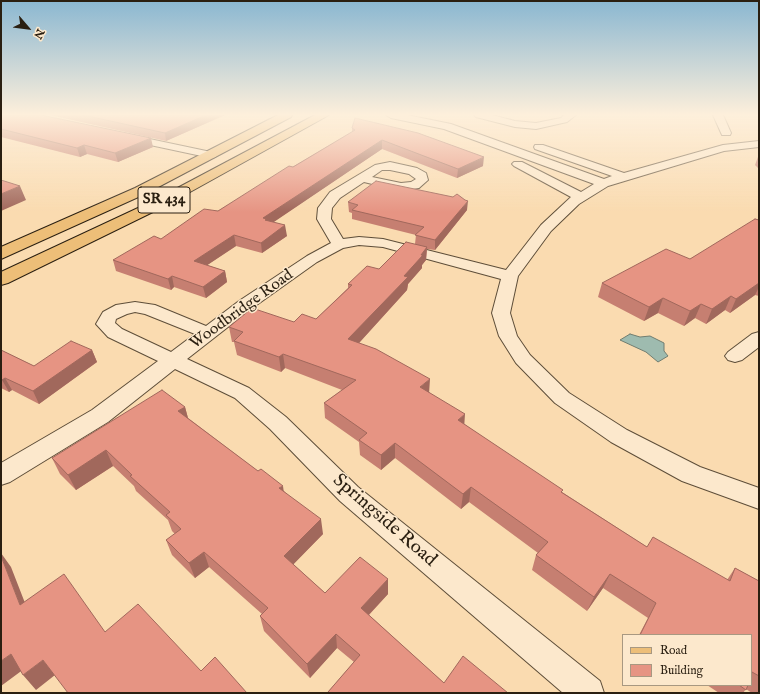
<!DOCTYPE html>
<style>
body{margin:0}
#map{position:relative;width:760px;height:694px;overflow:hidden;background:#fadbb0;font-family:"IM FELL English",serif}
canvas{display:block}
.frame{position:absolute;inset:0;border:2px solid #2a1f11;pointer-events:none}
.legend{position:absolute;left:622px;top:634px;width:130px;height:52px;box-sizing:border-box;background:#fce8cc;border:1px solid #a89881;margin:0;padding:5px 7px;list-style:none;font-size:12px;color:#2a1f11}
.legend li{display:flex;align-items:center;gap:8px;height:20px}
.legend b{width:20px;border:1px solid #a89881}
.north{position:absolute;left:8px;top:8px;width:40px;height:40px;-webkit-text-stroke:3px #fce8cc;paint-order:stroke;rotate:118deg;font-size:11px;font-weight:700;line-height:16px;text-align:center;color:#2a1f11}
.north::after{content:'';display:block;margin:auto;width:14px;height:18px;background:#2a1f11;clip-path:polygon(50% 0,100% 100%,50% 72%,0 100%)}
</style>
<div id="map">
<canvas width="760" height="694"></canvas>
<div class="frame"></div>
<ul class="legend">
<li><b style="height:5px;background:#edbe78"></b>Road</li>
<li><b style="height:11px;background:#e69483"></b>Building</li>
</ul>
<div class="north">N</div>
</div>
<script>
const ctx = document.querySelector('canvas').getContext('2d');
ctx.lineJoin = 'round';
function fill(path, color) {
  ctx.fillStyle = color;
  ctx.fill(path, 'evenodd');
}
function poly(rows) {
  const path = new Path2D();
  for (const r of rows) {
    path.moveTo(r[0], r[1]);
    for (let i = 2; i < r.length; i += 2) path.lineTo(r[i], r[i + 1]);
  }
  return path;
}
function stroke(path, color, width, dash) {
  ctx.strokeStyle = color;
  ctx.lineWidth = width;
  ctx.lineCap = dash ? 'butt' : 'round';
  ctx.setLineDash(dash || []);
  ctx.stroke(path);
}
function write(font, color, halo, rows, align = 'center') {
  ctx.font = font + ' "IM FELL English",serif';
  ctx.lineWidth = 3;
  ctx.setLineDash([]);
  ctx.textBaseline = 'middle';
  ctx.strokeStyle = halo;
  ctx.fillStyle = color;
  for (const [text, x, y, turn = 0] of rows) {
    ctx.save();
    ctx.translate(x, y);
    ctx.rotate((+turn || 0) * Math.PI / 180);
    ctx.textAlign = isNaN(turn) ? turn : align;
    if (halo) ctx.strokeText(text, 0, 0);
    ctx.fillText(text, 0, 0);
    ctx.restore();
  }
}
const water = poly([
 [630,334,640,337,650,336,664,343,664,351,668,356,658,362,646,352,620,340,630,334]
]);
fill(water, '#9ebbaf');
stroke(water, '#707d70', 1);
const minor = poly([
 [386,115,407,115,451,124,604,179,612,176,535,149,534,147,535,145,543,145,624,173,723,145,759,141,759,147,724,151,608,186,579,204,551,231,518,276,510,313,517,336,530,355,569,393,627,430,700,467,759,488,759,509,682,481,611,442,555,403,516,363,499,336,492,313,501,279,383,247,359,245,343,248,317,262,251,309,187,359,249,388,286,417,358,487,600,681,604,693,563,693,340,501,270,429,235,398,175,369,108,422,10,482,1,485,1,463,92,410,158,361,108,337,96,324,103,312,116,305,135,302,155,305,206,326,239,301,307,256,331,243,317,219,318,208,330,192,375,165,390,162,417,168,426,173,428,180,419,188,401,191,364,182,340,198,332,208,331,219,343,239,359,237,383,239,506,270,541,225,571,197,514,166,512,164,514,162,522,162,581,192,594,184,444,129,391,118,386,115],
 [382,170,390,170,409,174,416,179,411,182,401,183,372,177,382,170],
 [135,312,145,314,195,334,171,352,122,329,115,323,116,319,127,314,135,312],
 [474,115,492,115,515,121,536,123,561,118,564,115,576,115,567,122,536,129,515,127,476,117,474,115],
 [713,115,723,115,731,133,730,135,722,135,713,115],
 [126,134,211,152,215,153,217,155,215,157,211,158,122,139,121,137,122,135,126,134],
 [759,332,759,347,742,360,735,362,728,360,725,356,728,352,752,334,759,332]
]);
const primary = poly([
 [278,115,292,115,291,117,145,194,1,259,1,247,135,188,278,115],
 [315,115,329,115,163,207,8,283,1,285,1,272,153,201,315,115]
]);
stroke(minor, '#5e4e39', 2);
stroke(primary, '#2a1f11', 2);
fill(minor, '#fce8cc');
fill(primary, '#edbe78');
fill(poly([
 [1,115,153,147,118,162,87,154,80,157,1,137],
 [50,115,225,115,166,141],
 [352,128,483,166,457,178,382,149,273,222,287,236,262,253,236,246,207,265,225,271,227,282,206,298,174,287,171,290,116,271,113,260,161,239,218,211,352,132],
 [759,154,759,169,755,165],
 [348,202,467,210,435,250,427,249,426,260,422,265,422,268,408,284,407,290,359,343,429,392,464,424,562,492,647,547,727,580,735,568,759,581,759,693,752,693,746,689,743,693,719,693,707,685,751,685,751,635,639,635,648,618,603,588,587,611,532,570,536,555,538,553,469,502,461,509,395,458,381,470,360,455,359,442,325,418,324,403,342,390,285,368,281,372,237,355,234,342,232,342,229,327,294,322,316,319,348,288,348,284,379,269,415,244,416,235,352,219,352,213,349,212],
 [759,220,759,296,755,295,730,313,725,310,706,324,695,318,684,326,658,313,644,321,598,297,602,283,690,259],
 [1,350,34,366,92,350,97,362,39,404,12,390,9,392,1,388],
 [185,407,188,418,284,491,323,534,293,564,325,593,388,579,388,594,369,615,444,683,508,693,328,693,328,692,354,662,337,648,310,678,264,631,260,616,262,614,209,567,195,578,172,555,166,540,175,534,172,531,168,520,136,491,134,486,113,466,76,490,60,474,52,458]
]), '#c67f71');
fill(poly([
 [206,115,225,115,166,141,165,133],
 [151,138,153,147,118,162,115,153],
 [382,140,382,149,268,226,263,218],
 [84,145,87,154,80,157,77,148],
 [484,157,483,166,457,178,458,169],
 [20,186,26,200,1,211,1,194],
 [468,201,467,210,435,250,435,240],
 [285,225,287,236,262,253,261,243],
 [234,235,236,246,197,272,194,261],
 [427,247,426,260,422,265,422,268,408,284,407,290,349,354,348,339,404,276],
 [225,271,227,282,206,298,203,287],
 [172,276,174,287,171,290,168,279],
 [759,283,759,287,755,295,730,313,736,299],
 [731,296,725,310,706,324,712,309],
 [663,298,658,313,644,321,649,307],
 [701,304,695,318,684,326,690,311],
 [92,350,97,362,39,404,33,391],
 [283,354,285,368,281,372,279,357],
 [5,378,12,390,9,392,2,380],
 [430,379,429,394,420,387],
 [185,407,189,422,178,411],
 [465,414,464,429,458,420],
 [395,443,395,458,381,470,381,455],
 [106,450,113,466,76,490,68,475],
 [283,486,285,501,279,488],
 [471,487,469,502,461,509,463,494],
 [321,519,323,534,287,571,284,556],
 [204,552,209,567,195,578,189,563],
 [1,553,11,567,32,621,20,605,1,556],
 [610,574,603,588,587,611,594,597],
 [388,579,388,594,362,622,361,608],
 [336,634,337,648,310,678,307,664],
 [11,654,24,669,1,686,1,661],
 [43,660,55,675,36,690,23,675]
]), '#a1685c');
const building = poly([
 [1,115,41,115,151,138,115,153,84,145,77,148,1,129,1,115],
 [83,115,206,115,165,133,83,115],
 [355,118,418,133,484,157,458,169,382,140,263,218,267,219,265,220,285,225,261,243,234,235,194,261,225,271,203,287,172,276,168,279,113,260,154,236,161,239,204,209,218,211,289,166,293,167,355,130,352,128,355,118],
 [1,180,20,186,1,194,1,180],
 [376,181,453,197,457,194,465,200,468,201,435,240,415,235,424,227,352,210,358,205,348,202,376,181],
 [755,219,759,220,759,283,736,299,731,296,712,309,701,304,690,311,663,298,649,307,602,283,666,249,690,259,755,219],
 [406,242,427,247,421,255,423,255,404,276,408,277,348,339,376,349,430,379,420,387,465,414,458,420,563,490,561,492,647,547,653,537,730,581,735,568,759,581,759,676,752,672,751,676,751,635,640,635,656,603,610,574,594,597,536,555,548,542,471,487,463,494,395,443,381,455,359,440,367,433,324,403,356,380,283,354,279,357,234,341,243,332,229,327,252,308,294,322,302,314,316,319,352,285,348,284,367,266,379,269,406,242],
 [71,341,92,350,33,391,5,378,2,380,1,379,1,350,34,366,71,341],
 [162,390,185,407,178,411,258,471,261,469,283,486,279,488,321,519,284,556,325,593,360,557,388,579,361,608,444,683,463,656,508,693,329,693,328,692,360,655,336,634,307,664,260,616,268,608,204,552,189,563,166,540,181,529,166,515,170,512,130,476,132,475,106,450,68,475,52,458,162,390],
 [1,556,20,605,64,574,105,632,138,604,201,671,215,657,247,693,68,693,43,660,23,675,11,654,1,661,1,556],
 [739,685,748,685,746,690,739,685]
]);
fill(building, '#e69483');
stroke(building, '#a1685c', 1);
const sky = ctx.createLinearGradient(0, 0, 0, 212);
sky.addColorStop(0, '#8ab7d1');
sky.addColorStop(0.54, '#fdefdb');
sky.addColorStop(1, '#fdefdb00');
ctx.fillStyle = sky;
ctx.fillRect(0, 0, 760, 212);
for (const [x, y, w] of [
 [164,200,52]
]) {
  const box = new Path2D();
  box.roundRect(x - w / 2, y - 13, w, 26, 3);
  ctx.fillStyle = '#fce8cc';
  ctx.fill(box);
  stroke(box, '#2a1f11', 1);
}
write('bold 15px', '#2a1f11', null, [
 ["SR 434",164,200]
]);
write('16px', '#2a1f11', '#fce8cc', [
 ["Woodbridge Road",242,310,-36]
]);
write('19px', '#2a1f11', '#fce8cc', [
 ["Springside Road",384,521,41]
]);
</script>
